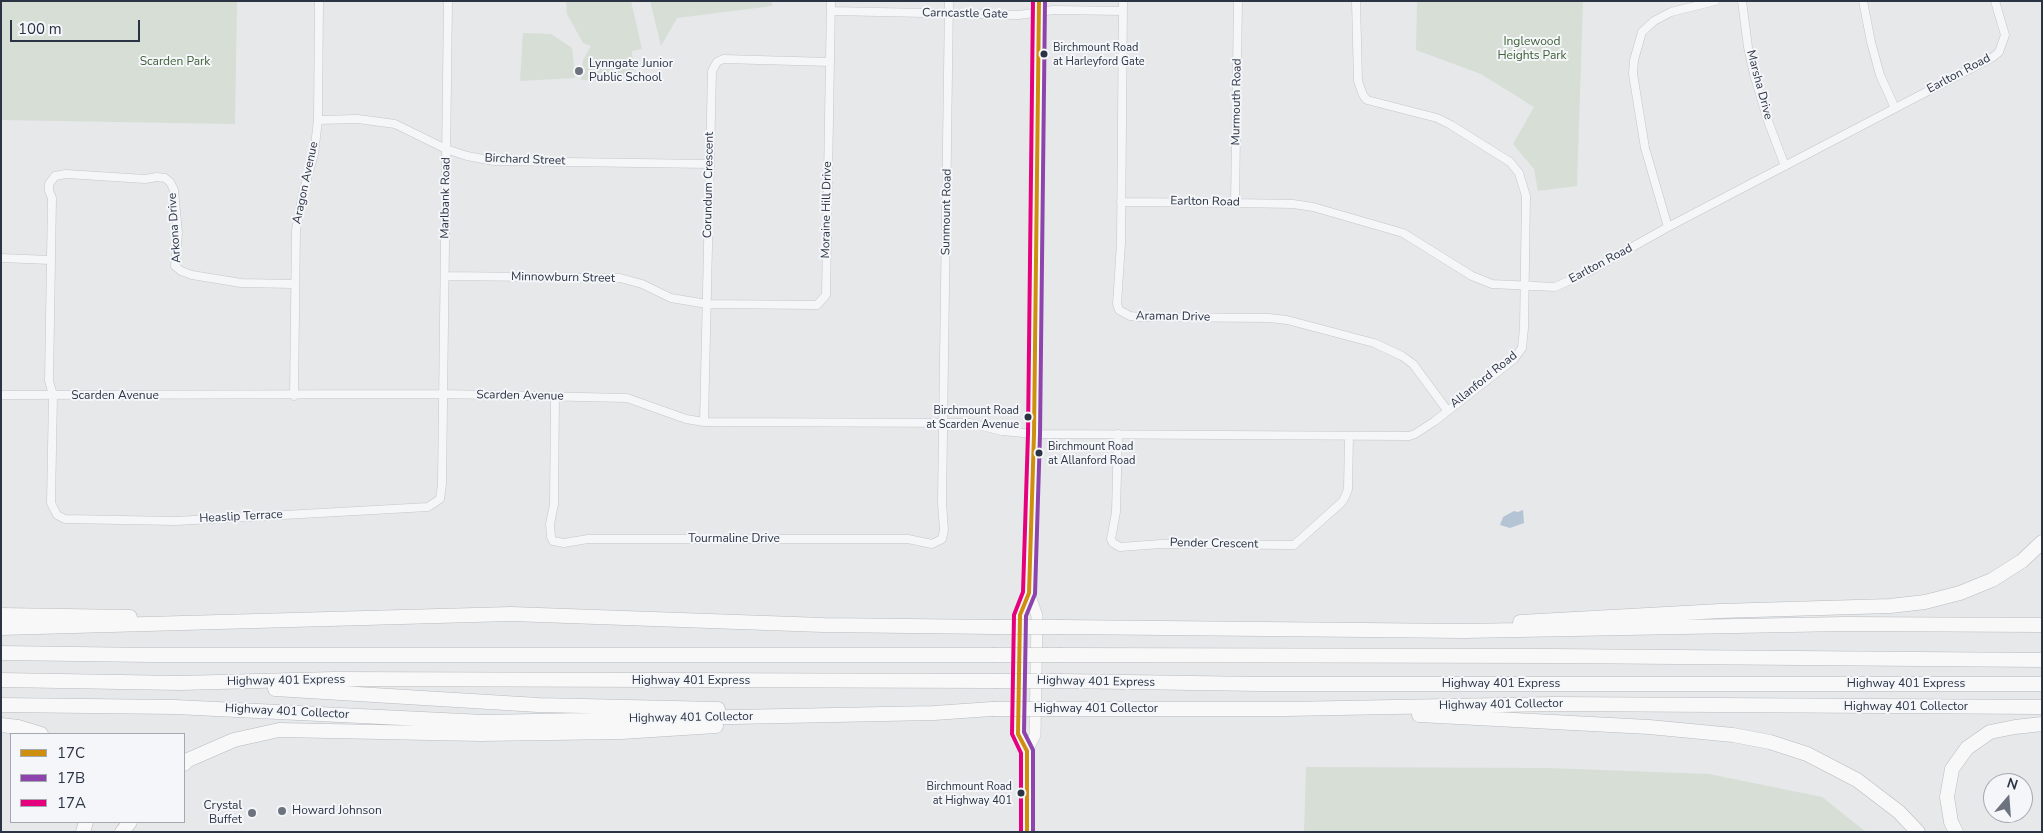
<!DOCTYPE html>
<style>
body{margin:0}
#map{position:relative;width:2043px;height:833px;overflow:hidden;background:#e6e8ea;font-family:"Nunito Sans",sans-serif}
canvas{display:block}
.frame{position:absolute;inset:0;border:2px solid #2b3445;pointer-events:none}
.legend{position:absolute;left:10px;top:733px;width:175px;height:90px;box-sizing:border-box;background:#f4f6f9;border:1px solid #a4a8b1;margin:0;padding:6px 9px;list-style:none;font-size:15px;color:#2b3445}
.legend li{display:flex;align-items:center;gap:10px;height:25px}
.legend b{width:25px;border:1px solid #a4a8b1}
.north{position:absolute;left:1983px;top:773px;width:50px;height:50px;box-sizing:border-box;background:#f4f6f9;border:1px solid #a4a8b1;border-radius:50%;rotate:18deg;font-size:14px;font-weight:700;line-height:20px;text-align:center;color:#2b3445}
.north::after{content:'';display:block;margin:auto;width:18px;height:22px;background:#6c737f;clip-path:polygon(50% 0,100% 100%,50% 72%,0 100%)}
.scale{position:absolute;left:10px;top:20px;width:130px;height:22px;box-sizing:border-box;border:2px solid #2b3445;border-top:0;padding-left:6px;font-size:15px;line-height:18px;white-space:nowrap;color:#2b3445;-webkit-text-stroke:4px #f4f6f9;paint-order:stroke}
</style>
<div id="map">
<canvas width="2043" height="833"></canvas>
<div class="frame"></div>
<ul class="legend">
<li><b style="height:6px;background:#ce8f0e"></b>17C</li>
<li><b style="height:6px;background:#8e44ad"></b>17B</li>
<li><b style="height:6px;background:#e5007d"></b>17A</li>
</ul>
<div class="north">N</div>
<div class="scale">100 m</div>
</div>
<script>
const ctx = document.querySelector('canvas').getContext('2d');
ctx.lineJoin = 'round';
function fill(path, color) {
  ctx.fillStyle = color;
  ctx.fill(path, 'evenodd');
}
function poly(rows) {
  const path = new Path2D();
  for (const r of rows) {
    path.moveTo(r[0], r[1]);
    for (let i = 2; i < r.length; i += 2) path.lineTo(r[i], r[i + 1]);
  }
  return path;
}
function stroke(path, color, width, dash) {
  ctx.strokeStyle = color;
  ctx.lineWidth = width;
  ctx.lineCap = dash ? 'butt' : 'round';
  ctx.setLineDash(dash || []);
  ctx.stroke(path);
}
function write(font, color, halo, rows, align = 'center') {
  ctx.font = font + ' "Nunito Sans",sans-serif';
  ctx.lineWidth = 4;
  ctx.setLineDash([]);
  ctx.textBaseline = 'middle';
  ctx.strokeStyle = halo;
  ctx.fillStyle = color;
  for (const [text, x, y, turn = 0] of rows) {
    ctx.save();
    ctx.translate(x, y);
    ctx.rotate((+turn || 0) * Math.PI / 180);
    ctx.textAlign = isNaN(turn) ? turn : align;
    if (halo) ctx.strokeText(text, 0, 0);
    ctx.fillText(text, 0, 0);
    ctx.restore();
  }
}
fill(poly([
 [1,1,237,1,235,124,1,120],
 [566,1,631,1,642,49,632,51,634,82,581,80,583,60,591,46,583,43,567,14],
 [650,1,772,1,772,6,677,18,661,46],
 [1417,1,1583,1,1577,186,1538,191,1534,169,1513,144,1534,107,1481,74,1416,50],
 [523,33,551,34,572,48,575,78,520,81],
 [1306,767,1547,768,1709,774,1822,797,1866,832,1304,832]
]), '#d6ded6');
fill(poly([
 [1523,510,1524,523,1510,528,1500,525,1503,517,1514,511,1518,512]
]), '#b4c4d5');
const minor = poly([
 [1123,1,1121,243,1117,304,1119,310,1130,316,1140,317,1269,318,1287,320,1374,343,1402,356,1413,364,1447,410],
 [1742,1,1748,47,1754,74,1768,121,1785,166],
 [1863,1,1871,42,1880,75,1895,108],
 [831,11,1019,15,1053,10,1123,11],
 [318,120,358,119,395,124,446,149,467,156,494,161,709,164],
 [1121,202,1235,203,1293,204,1313,207,1403,233,1472,276,1492,284,1555,287,1586,273,1668,227,1993,57,1999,52,2005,35,1995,1],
 [1235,203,1238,1],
 [1668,227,1645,148,1633,74,1634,60,1642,32,1654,21,1671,12,1715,1],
 [1,258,50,260],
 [445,276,620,278,642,284,671,298,707,304,817,305,826,295,831,1],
 [294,284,241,283,192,275,181,271,175,266,178,233,174,190,170,182,165,178,157,177,145,179,66,174,55,176,49,184,49,191,52,198,49,381,53,395,51,503,57,515,65,519,176,521,428,507,440,499,442,484,448,1],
 [1,395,443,394,627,398,686,419,704,422,970,423,1002,431,1034,434,1409,436,1415,434,1435,421,1514,359,1522,348,1524,328,1526,196,1519,173,1510,162,1451,125,1437,118,1367,100,1363,95,1358,81,1356,1],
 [294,396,296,230,303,193,314,154,318,120,319,1],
 [555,397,554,504,550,524,551,537,553,541,564,543,588,539,908,539,932,544,942,539,944,530,942,503,949,1],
 [704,422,712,71,717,62,723,59,830,62],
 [1118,434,1116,512,1111,539,1113,543,1120,547,1161,544,1294,545,1342,502,1345,497,1348,489,1349,436]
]);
const secondary = poly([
 [1027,751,1035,735,1037,616,1029,593],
 [1027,832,1027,751,1018,734,1020,615,1029,593,1034,434,1035,252,1039,1]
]);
const motorway = poly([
 [1,615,130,617],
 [1520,622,1720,611,1890,606,1925,602,1960,593,1992,580,2022,561,2042,542],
 [1062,627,1464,631,1845,624,2042,625],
 [1,628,511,614,823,625,994,627],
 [1,653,151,655,993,655],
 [1062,655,1554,656,2042,660],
 [1,680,180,683,334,679,994,681],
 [1062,681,1259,684,2042,684],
 [275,689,538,705,718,709],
 [1,705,175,707,484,722,934,713,992,709],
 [1062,709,1286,709,1555,704,2042,707],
 [1419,715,1649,727,1733,735,1770,742,1807,754,1857,780,1899,812,1918,832],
 [1,725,18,727,41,734],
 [184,764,188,760,234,740,279,730,480,734,621,732,716,726],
 [83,832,86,822],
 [122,832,130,822],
 [1956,832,1951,822,1947,797,1952,769,1967,748,1990,732,2015,727,2042,724]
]);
stroke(minor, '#c4c6c8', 9);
stroke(secondary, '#c4c6c8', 12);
stroke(motorway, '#b8bbbf', 15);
stroke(minor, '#f5f6f7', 8);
stroke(secondary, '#f8f8f8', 11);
stroke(motorway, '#f8f8f8', 14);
const motorwayBridge = poly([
 [994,627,1062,627],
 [993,655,1062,655],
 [994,681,1062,681],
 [992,709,1062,709]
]);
stroke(motorwayBridge, '#b8bbbf', 15, []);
stroke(motorwayBridge, '#f8f8f8', 14);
stroke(poly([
 [1027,832,1027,751,1018,734,1020,615,1029,593,1034,434,1039,1]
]), '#ce8f0e', 4);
stroke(poly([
 [1033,832,1033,750,1024,732,1026,616,1035,594,1040,434,1045,1]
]), '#8e44ad', 4);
stroke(poly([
 [1021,832,1021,753,1012,734,1014,615,1023,592,1028,434,1033,1]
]), '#e5007d', 4);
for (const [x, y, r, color] of [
 [1044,54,4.5,"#2b3445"],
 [579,71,5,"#6c737f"],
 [1028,417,4.5,"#2b3445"],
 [1039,453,4.5,"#2b3445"],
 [1021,793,4.5,"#2b3445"],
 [282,811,5,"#6c737f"],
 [252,813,5,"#6c737f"]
]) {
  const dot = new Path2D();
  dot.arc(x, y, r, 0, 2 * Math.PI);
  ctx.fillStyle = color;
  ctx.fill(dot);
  stroke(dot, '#f4f6f9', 2);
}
write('11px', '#2b3445', '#f4f6f9', [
 ["Birchmount Road",1053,48],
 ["at Harleyford Gate",1053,62],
 ["Birchmount Road",1019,411,"right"],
 ["at Scarden Avenue",1019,425,"right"],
 ["Birchmount Road",1048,447],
 ["at Allanford Road",1048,461],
 ["Birchmount Road",1012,787,"right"],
 ["at Highway 401",1012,801,"right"]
], 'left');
write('12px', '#2b3445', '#f4f6f9', [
 ["Carncastle Gate",965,14,1],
 ["Earlton Road",1959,74,-28],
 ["Marsha Drive",1759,85,75],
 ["Murmouth Road",1237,102,-89],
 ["Birchard Street",525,160,2],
 ["Aragon Avenue",306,183,-78],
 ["Corundum Crescent",709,185,-89],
 ["Marlbank Road",446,198,-89],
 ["Earlton Road",1205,202,1],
 ["Moraine Hill Drive",827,210,-89],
 ["Sunmount Road",947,212,-89],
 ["Arkona Drive",175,228,-94],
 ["Earlton Road",1601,264,-28],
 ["Minnowburn Street",563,278,1],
 ["Araman Drive",1173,317,1],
 ["Allanford Road",1484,380,-39],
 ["Scarden Avenue",115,396],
 ["Scarden Avenue",520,396,1],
 ["Heaslip Terrace",241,517,-3],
 ["Tourmaline Drive",734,539],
 ["Pender Crescent",1214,544,1],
 ["Highway 401 Express",286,681,-1],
 ["Highway 401 Express",691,681],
 ["Highway 401 Express",1096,682,1],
 ["Highway 401 Express",1501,684],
 ["Highway 401 Express",1906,684],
 ["Highway 401 Collector",1501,705,-1],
 ["Highway 401 Collector",1906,707],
 ["Highway 401 Collector",1096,709],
 ["Highway 401 Collector",287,712,3],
 ["Highway 401 Collector",691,718,-1]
]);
write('12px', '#3f6138', '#f4f6f9', [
 ["Inglewood",1532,42],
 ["Heights Park",1532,56],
 ["Scarden Park",175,62]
]);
write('12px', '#2b3445', '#f4f6f9', [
 ["Lynngate Junior",589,64],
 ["Public School",589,78],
 ["Crystal",242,806,"right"],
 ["Buffet",242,820,"right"],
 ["Howard Johnson",292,811]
], 'left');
</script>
